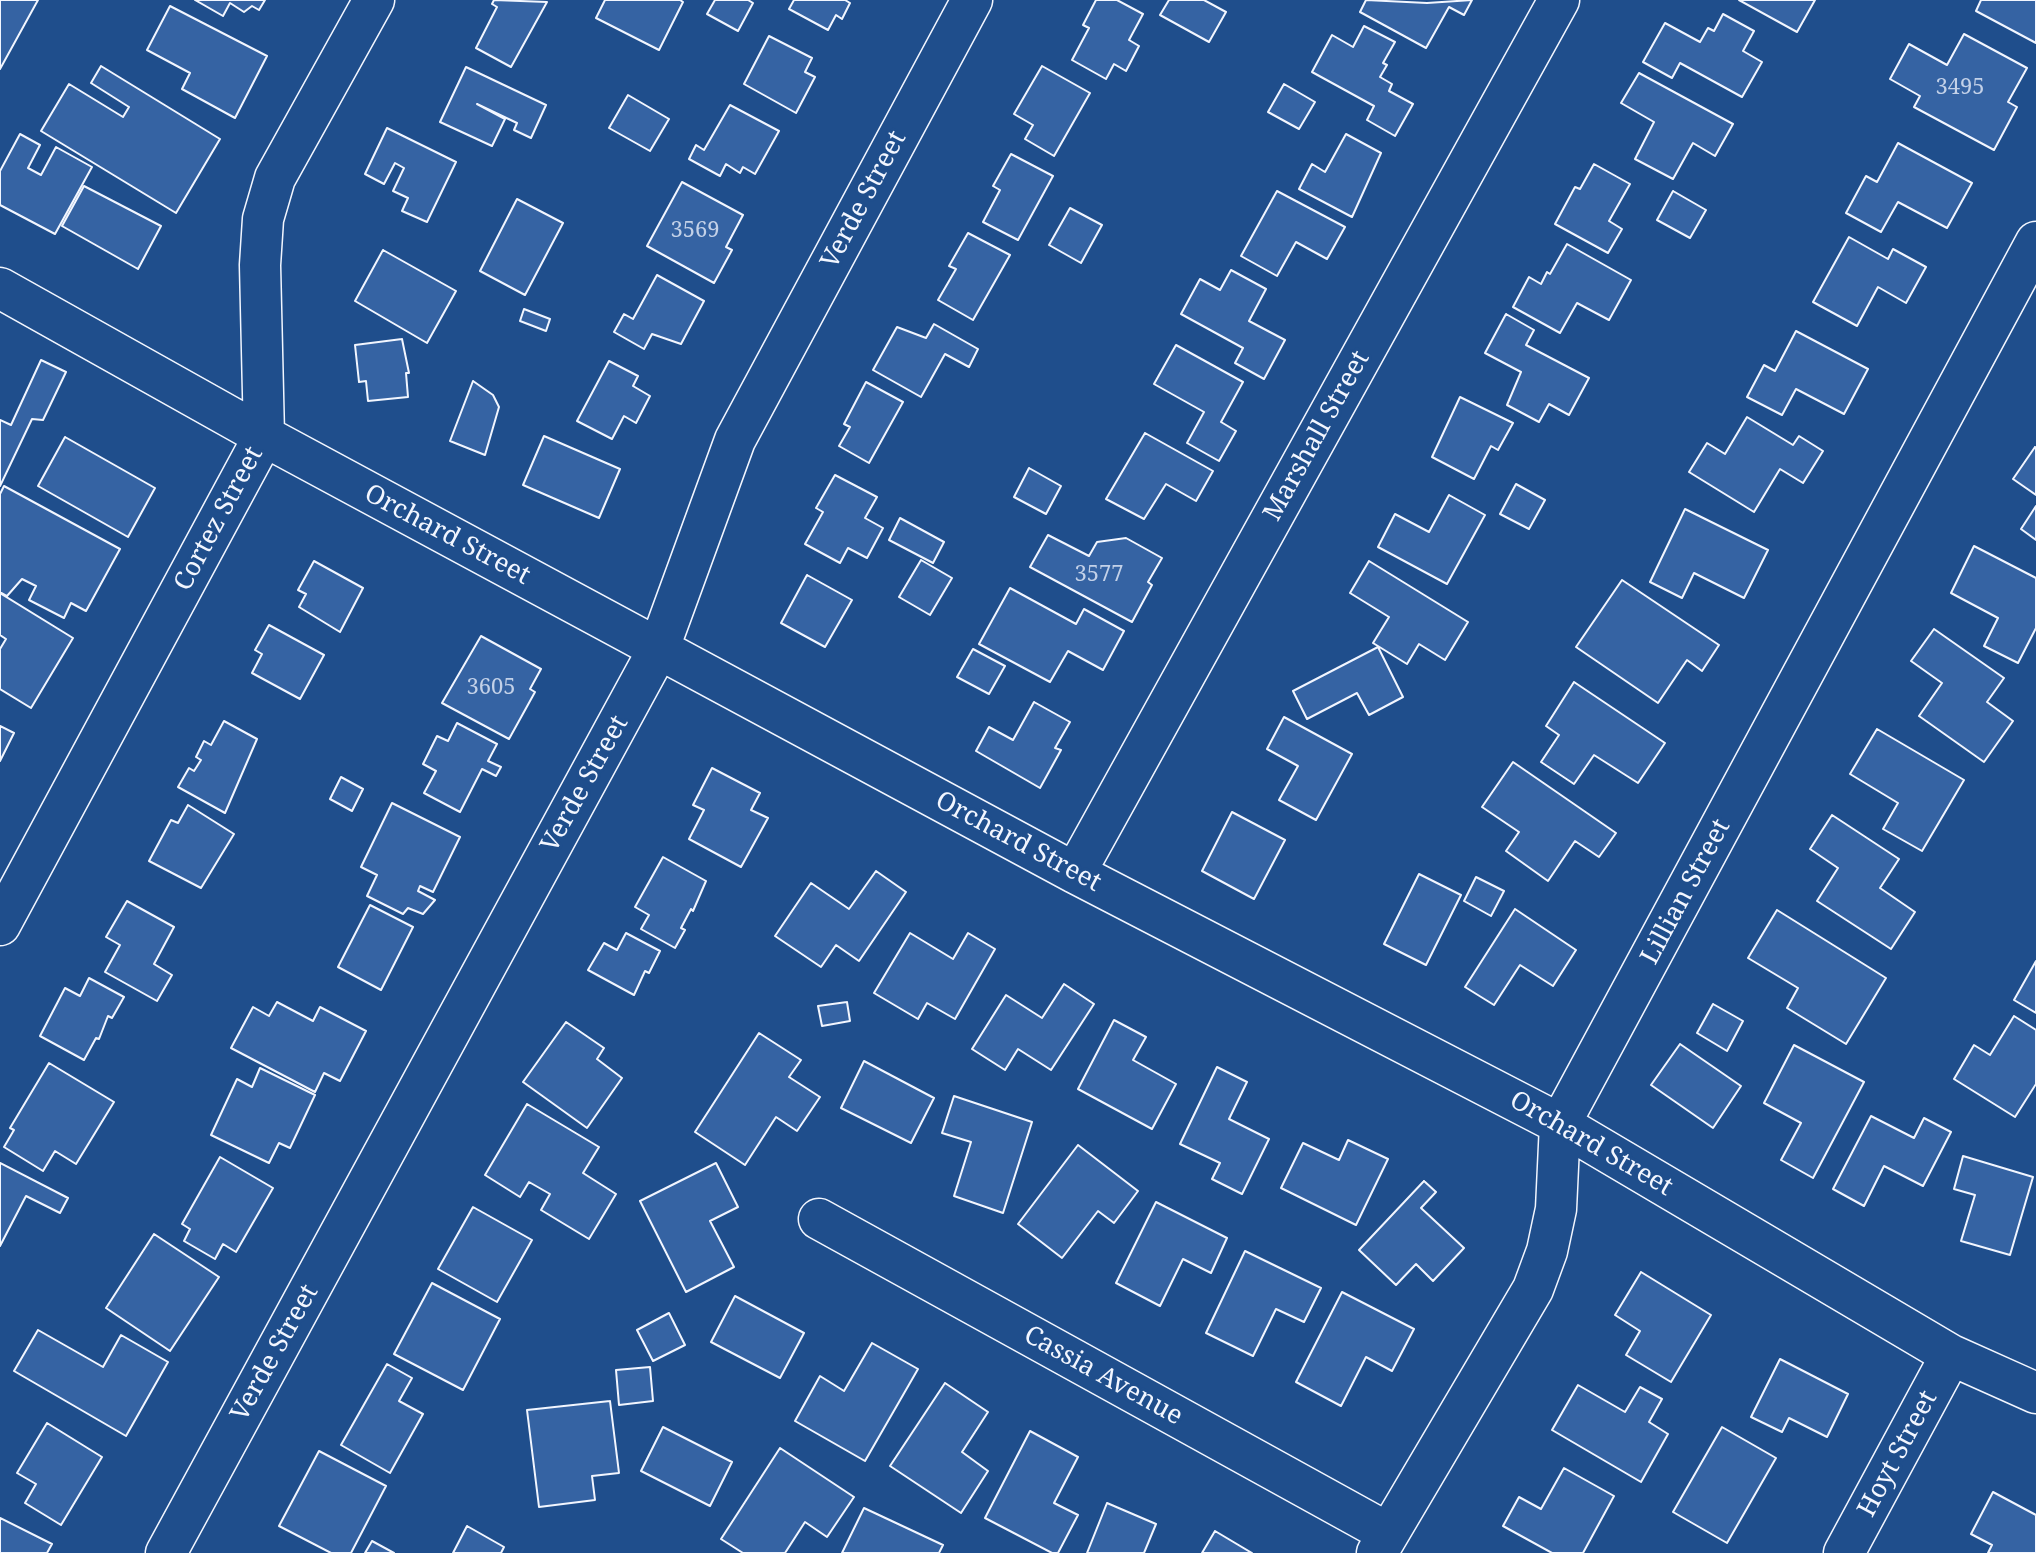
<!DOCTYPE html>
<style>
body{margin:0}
canvas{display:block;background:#1f4e8c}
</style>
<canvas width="2036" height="1553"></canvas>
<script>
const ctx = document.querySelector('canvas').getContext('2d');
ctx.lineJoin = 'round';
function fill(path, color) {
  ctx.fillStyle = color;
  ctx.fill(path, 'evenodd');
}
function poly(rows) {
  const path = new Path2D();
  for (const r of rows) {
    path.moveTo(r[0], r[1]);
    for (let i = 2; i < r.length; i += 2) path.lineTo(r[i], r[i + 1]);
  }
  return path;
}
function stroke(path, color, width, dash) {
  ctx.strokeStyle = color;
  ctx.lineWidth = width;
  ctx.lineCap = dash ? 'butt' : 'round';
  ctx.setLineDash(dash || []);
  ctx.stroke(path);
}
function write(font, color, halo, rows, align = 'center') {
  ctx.font = font + ' "Noto Serif",serif';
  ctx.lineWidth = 6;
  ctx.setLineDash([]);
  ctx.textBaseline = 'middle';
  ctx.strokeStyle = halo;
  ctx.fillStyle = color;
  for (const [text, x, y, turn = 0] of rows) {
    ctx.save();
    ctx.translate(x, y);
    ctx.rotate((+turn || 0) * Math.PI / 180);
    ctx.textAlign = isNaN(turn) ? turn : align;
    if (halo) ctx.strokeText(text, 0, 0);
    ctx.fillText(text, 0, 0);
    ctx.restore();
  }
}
const building = poly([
 [0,0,38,0,0,69,0,0],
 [195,0,265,0,259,10,252,6,244,12,230,3,223,16,195,0],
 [494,0,547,2,511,67,476,48,497,7,492,4,494,0],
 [605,0,680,0,683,2,659,50,596,18,605,0],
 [715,0,748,0,753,3,738,31,707,14,715,0],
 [794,0,845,0,850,3,842,19,836,15,828,30,789,9,794,0],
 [1096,0,1117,0,1143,14,1129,40,1139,46,1126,71,1114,64,1106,79,1072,60,1089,28,1083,25,1096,0],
 [1169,0,1204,0,1226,12,1209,42,1160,15,1169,0],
 [1366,0,1427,3,1472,0,1464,15,1449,7,1426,48,1360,12,1366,0],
 [1739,0,1815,0,1797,32,1739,0],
 [1981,0,2036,0,2036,43,1976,11,1981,0],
 [170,6,267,56,235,118,182,89,190,73,147,50,170,6],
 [1723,14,1754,31,1743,51,1762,62,1742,97,1680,63,1672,78,1643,62,1665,23,1700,42,1708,28,1714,31,1723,14],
 [1364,26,1395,42,1383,63,1387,65,1380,77,1392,84,1389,91,1413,104,1395,136,1367,120,1374,106,1312,72,1332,35,1353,47,1364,26],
 [1964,34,2027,68,2008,102,2017,107,1994,150,1914,107,1920,96,1890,79,1909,44,1947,65,1964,34],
 [769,36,812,58,805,72,815,77,796,113,744,84,769,36],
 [101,66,220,139,176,213,41,131,69,84,123,117,129,107,91,83,101,66],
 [1042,66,1090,93,1054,156,1025,139,1033,125,1014,114,1042,66],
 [466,67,546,105,531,138,514,130,517,123,477,104,505,119,492,146,440,122,466,67],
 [1639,73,1733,124,1715,156,1693,143,1673,179,1635,159,1654,122,1621,103,1639,73],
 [1284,84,1315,102,1299,129,1268,112,1284,84],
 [628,95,669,119,650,151,609,128,628,95],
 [730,105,779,131,755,174,743,167,740,173,726,164,720,176,689,159,696,145,704,150,730,105],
 [387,128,456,162,427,222,402,211,408,198,393,191,404,168,395,163,384,184,365,174,387,128],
 [20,134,40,145,28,168,41,175,56,147,92,167,55,234,0,205,0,171,20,134],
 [1346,134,1381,153,1352,217,1299,189,1312,164,1325,172,1346,134],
 [1898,143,1972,183,1947,228,1898,202,1881,232,1846,213,1866,176,1877,182,1898,143],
 [1011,154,1053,176,1018,240,983,222,1000,190,993,186,1011,154],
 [1594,164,1630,184,1609,221,1622,229,1608,253,1555,224,1575,187,1580,189,1594,164],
 [682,182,743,215,726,247,732,250,714,283,647,246,682,182],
 [84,186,161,226,138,269,62,226,84,186],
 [1277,191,1345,227,1327,259,1296,242,1277,276,1241,256,1277,191],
 [1673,191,1706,210,1690,238,1657,220,1673,191],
 [517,199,563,223,525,295,480,271,517,199],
 [1070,208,1102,225,1081,263,1049,245,1070,208],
 [968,233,1010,255,973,320,938,300,956,269,949,266,968,233],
 [1849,237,1888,259,1893,249,1926,267,1906,303,1878,287,1857,326,1813,302,1849,237],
 [1567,244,1631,280,1609,320,1577,303,1560,333,1513,307,1529,277,1541,284,1547,272,1550,274,1567,244],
 [383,250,456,291,427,343,355,301,383,250],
 [1231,270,1266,289,1249,321,1285,340,1264,379,1235,363,1243,348,1181,314,1200,279,1220,290,1231,270],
 [657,275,704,301,681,344,652,334,644,349,614,332,624,314,633,319,657,275],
 [524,309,550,319,546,331,520,321,524,309],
 [1506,314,1534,330,1526,345,1589,378,1569,415,1549,404,1539,422,1507,405,1521,372,1485,353,1506,314],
 [934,324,978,349,969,367,945,354,921,397,873,370,897,327,926,338,934,324],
 [1796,331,1868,369,1844,414,1796,389,1782,415,1747,397,1764,365,1775,371,1796,331],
 [402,339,409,373,406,373,408,397,368,401,366,381,359,382,355,345,402,339],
 [1176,345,1243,382,1221,422,1236,431,1219,461,1187,443,1204,412,1154,384,1176,345],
 [41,360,66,372,43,420,32,419,0,486,0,420,11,425,41,360],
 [609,361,638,376,633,386,650,396,636,423,624,416,612,439,577,421,609,361],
 [473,381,493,395,499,407,485,455,450,441,473,381],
 [866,382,903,402,869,463,839,446,850,427,844,424,866,382],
 [1460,397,1513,423,1498,450,1491,446,1474,479,1432,457,1460,397],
 [1747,417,1793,445,1799,436,1823,451,1803,483,1780,469,1754,512,1689,472,1707,443,1725,454,1747,417],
 [1145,433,1213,471,1196,501,1166,484,1144,519,1106,499,1145,433],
 [544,436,620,469,599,518,523,485,544,436],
 [65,437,155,488,128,537,38,486,65,437],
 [2035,447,2036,448,2036,495,2013,479,2035,447],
 [1029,468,1061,486,1046,514,1014,497,1029,468],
 [835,475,877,497,865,518,883,528,867,558,848,548,840,563,805,544,823,512,816,508,835,475],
 [1516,484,1545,500,1529,529,1500,514,1516,484],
 [4,486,120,549,86,611,71,603,64,618,29,600,36,586,22,579,7,596,0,592,0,494,4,486],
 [1449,495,1485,515,1447,584,1378,547,1395,514,1429,532,1449,495],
 [2036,506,2036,540,2021,529,2036,506],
 [1685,509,1768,550,1744,598,1694,573,1682,598,1650,582,1685,509],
 [900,518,944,542,933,563,889,540,900,518],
 [1048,535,1089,556,1097,542,1126,538,1162,558,1148,582,1152,585,1132,622,1030,567,1048,535],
 [1974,546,2036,578,2036,628,2018,663,1984,646,1998,618,1951,593,1974,546],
 [921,560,952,578,930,615,899,597,921,560],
 [314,561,363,588,340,632,299,607,306,594,298,590,314,561],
 [1369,561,1468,622,1445,660,1419,644,1407,664,1373,643,1389,617,1350,593,1369,561],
 [807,575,852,600,825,647,781,623,807,575],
 [1622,580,1719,645,1702,671,1687,660,1658,703,1576,647,1622,580],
 [1010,588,1076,624,1084,609,1124,631,1103,670,1068,651,1050,682,979,644,1010,588],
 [0,593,73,638,31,708,0,689,0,649,6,639,0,635,0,593],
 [269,625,324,655,300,699,252,673,262,654,255,650,269,625],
 [1934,629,2004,678,1987,702,2013,721,1984,762,1919,716,1942,683,1911,661,1934,629],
 [481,636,541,669,530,689,535,692,509,739,442,703,481,636],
 [1378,647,1403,697,1369,715,1357,693,1307,719,1293,691,1378,647],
 [973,649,1005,666,989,694,957,677,973,649],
 [1574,682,1665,743,1638,783,1594,755,1574,784,1541,762,1559,735,1546,726,1574,682],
 [1034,702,1070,722,1055,748,1061,750,1040,788,976,751,989,727,1013,740,1034,702],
 [1284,717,1352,754,1316,820,1279,800,1298,766,1267,749,1284,717],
 [224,721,257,739,225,813,178,787,189,768,194,771,201,760,196,757,204,741,211,745,224,721],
 [457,723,497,744,488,761,501,767,496,776,482,769,460,812,424,793,436,771,423,764,437,736,448,741,457,723],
 [0,726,14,733,0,761,0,726],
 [1877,729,1964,780,1922,851,1883,829,1898,803,1850,774,1877,729],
 [1513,762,1616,833,1599,857,1575,841,1548,881,1506,851,1519,832,1482,807,1513,762],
 [712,768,760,793,751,810,768,818,741,867,689,839,704,810,693,805,712,768],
 [341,777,363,789,352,811,330,799,341,777],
 [392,803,460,837,433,892,420,886,418,891,435,900,423,914,408,908,403,914,367,896,377,875,361,867,392,803],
 [188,805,234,834,201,888,149,861,171,820,178,823,188,805],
 [1232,812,1285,840,1254,899,1202,871,1232,812],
 [1832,815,1899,859,1880,888,1915,912,1891,949,1817,901,1838,868,1810,849,1832,815],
 [663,857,706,881,693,911,691,909,681,928,685,930,675,948,641,929,649,915,635,907,663,857],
 [876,871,906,892,859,961,836,945,821,967,775,936,811,883,849,909,876,871],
 [1419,874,1461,895,1426,965,1384,944,1419,874],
 [1476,877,1504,891,1491,916,1464,901,1476,877],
 [127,901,174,927,154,964,172,975,157,1001,105,972,120,945,106,937,127,901],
 [370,905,413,927,381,990,338,967,370,905],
 [1515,909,1576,950,1553,986,1520,965,1494,1005,1465,987,1515,909],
 [1777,910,1886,978,1846,1044,1787,1008,1798,988,1748,958,1777,910],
 [626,933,660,951,649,973,645,971,634,995,588,970,604,943,617,950,626,933],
 [910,933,953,959,968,933,995,949,955,1019,927,1003,918,1019,874,993,910,933],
 [2036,961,2036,1013,2014,1000,2036,961],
 [89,978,124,997,112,1018,108,1016,99,1039,96,1038,84,1060,40,1036,65,988,80,996,89,978],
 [1064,984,1094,1004,1051,1070,1018,1049,1005,1070,972,1049,1006,995,1042,1018,1064,984],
 [277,1002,313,1021,320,1007,366,1031,340,1081,324,1073,315,1092,231,1048,253,1007,269,1016,277,1002],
 [847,1002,850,1021,822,1026,818,1006,847,1002],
 [1713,1004,1743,1021,1727,1051,1697,1033,1713,1004],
 [2014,1016,2036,1030,2036,1084,2015,1117,1954,1079,1974,1045,1990,1055,2014,1016],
 [1114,1020,1146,1037,1133,1060,1176,1084,1152,1129,1078,1089,1114,1020],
 [566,1022,604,1048,597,1059,622,1078,587,1128,523,1082,566,1022],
 [759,1033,801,1060,789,1077,820,1097,797,1131,776,1117,745,1165,695,1132,759,1033],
 [1680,1044,1741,1086,1713,1128,1651,1085,1680,1044],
 [1794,1045,1864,1082,1813,1178,1781,1160,1801,1123,1764,1103,1794,1045],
 [864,1061,934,1098,911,1143,841,1108,864,1061],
 [49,1063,114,1102,76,1164,55,1151,43,1171,4,1147,14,1130,10,1128,49,1063],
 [1217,1067,1247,1082,1229,1119,1269,1139,1242,1194,1212,1179,1220,1163,1180,1144,1217,1067],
 [260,1068,315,1095,290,1148,279,1143,269,1163,211,1135,237,1079,252,1087,260,1068],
 [954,1096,1032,1122,1003,1213,954,1196,971,1142,942,1133,954,1096],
 [527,1104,599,1147,583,1173,616,1194,589,1239,541,1210,550,1194,529,1182,520,1197,485,1175,527,1104],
 [1871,1116,1914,1138,1924,1118,1951,1132,1923,1186,1884,1166,1864,1206,1833,1189,1871,1116],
 [1348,1140,1388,1159,1356,1225,1281,1188,1303,1143,1339,1160,1348,1140],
 [1078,1145,1138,1191,1114,1223,1098,1211,1062,1258,1018,1224,1078,1145],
 [1963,1156,2033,1177,2010,1255,1961,1241,1975,1195,1954,1189,1963,1156],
 [220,1157,273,1188,236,1252,223,1244,215,1259,184,1241,190,1229,182,1224,220,1157],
 [0,1163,68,1198,60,1213,26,1196,0,1246,0,1163],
 [716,1163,738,1207,710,1221,734,1267,686,1292,640,1201,716,1163],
 [1424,1181,1436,1192,1421,1208,1464,1248,1433,1281,1416,1264,1396,1285,1359,1250,1424,1181],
 [1156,1202,1227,1238,1211,1273,1183,1259,1160,1306,1116,1283,1156,1202],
 [473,1207,532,1240,497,1302,438,1269,473,1207],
 [154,1234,219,1277,170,1351,106,1308,154,1234],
 [1245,1251,1321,1288,1304,1322,1276,1309,1253,1356,1206,1333,1245,1251],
 [1641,1272,1711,1315,1671,1382,1626,1355,1640,1331,1615,1315,1641,1272],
 [432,1283,500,1319,463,1390,394,1354,432,1283],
 [1342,1292,1414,1329,1392,1371,1366,1357,1341,1406,1296,1382,1342,1292],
 [735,1296,804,1333,780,1378,711,1342,735,1296],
 [669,1313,685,1345,653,1361,637,1330,669,1313],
 [38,1330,103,1367,121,1335,168,1362,126,1436,14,1371,38,1330],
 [872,1343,918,1369,865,1461,795,1421,820,1376,844,1391,872,1343],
 [1780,1359,1848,1394,1827,1437,1789,1418,1782,1432,1751,1417,1780,1359],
 [387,1364,412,1378,399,1401,423,1414,390,1473,341,1445,387,1364],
 [650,1367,653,1401,619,1405,616,1370,650,1367],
 [945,1383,988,1412,962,1452,988,1471,961,1513,890,1466,945,1383],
 [1578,1385,1625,1412,1640,1387,1662,1399,1649,1422,1668,1434,1641,1482,1552,1430,1578,1385],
 [610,1401,619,1473,592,1476,595,1500,539,1507,527,1410,610,1401],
 [47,1423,102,1457,61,1525,25,1503,36,1484,17,1473,47,1423],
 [663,1427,732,1462,710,1506,641,1471,663,1427],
 [1722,1427,1776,1458,1727,1543,1673,1512,1722,1427],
 [1030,1431,1078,1457,1054,1503,1078,1515,1058,1553,1052,1553,985,1518,1030,1431],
 [780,1448,854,1497,827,1537,805,1522,785,1553,743,1553,721,1539,780,1448],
 [319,1451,386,1486,351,1553,331,1553,279,1526,319,1451],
 [1564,1468,1614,1496,1583,1553,1552,1553,1503,1526,1519,1497,1541,1509,1564,1468],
 [1993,1492,2036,1515,2036,1553,1988,1553,1992,1545,1971,1534,1993,1492],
 [1107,1503,1156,1524,1144,1553,1087,1553,1107,1503],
 [864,1508,943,1545,939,1553,842,1553,864,1508],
 [0,1518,52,1544,47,1553,0,1553,0,1518],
 [467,1526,504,1547,501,1553,453,1553,467,1526],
 [1215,1531,1252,1553,1202,1553,1215,1531],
 [372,1541,394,1553,365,1553,372,1541]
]);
fill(building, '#3563a3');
stroke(building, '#f2f6ff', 2);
const minor = poly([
 [0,288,264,436,1075,873,1560,1124,1951,1355,2036,1393],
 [1075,873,1559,0],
 [0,925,264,436,260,265,263,219,275,178,374,0],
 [819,1219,1388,1533],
 [166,1553,659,648,735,440,972,0],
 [1377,1553,1533,1289,1547,1251,1556,1209,1560,1124,2036,242],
 [1844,1553,1951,1355]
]);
stroke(minor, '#f2f6ff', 43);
stroke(minor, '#1f4e8c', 40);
write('22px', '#c3d1e8', null, [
 ["3495",1960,88],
 ["3569",695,231],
 ["3577",1099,575],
 ["3605",491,688]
]);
write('26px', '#f2f6ff', '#1f4e8c', [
 ["Verde Street",864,200,-62],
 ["Marshall Street",1317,436,-61],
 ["Cortez Street",219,519,-62],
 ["Orchard Street",447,535,28],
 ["Verde Street",585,784,-61],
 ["Orchard Street",1018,842,28],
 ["Lillian Street",1686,892,-62],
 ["Orchard Street",1591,1144,30],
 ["Verde Street",275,1353,-61],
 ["Cassia Avenue",1103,1376,29],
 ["Hoyt Street",1898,1454,-62]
]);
</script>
